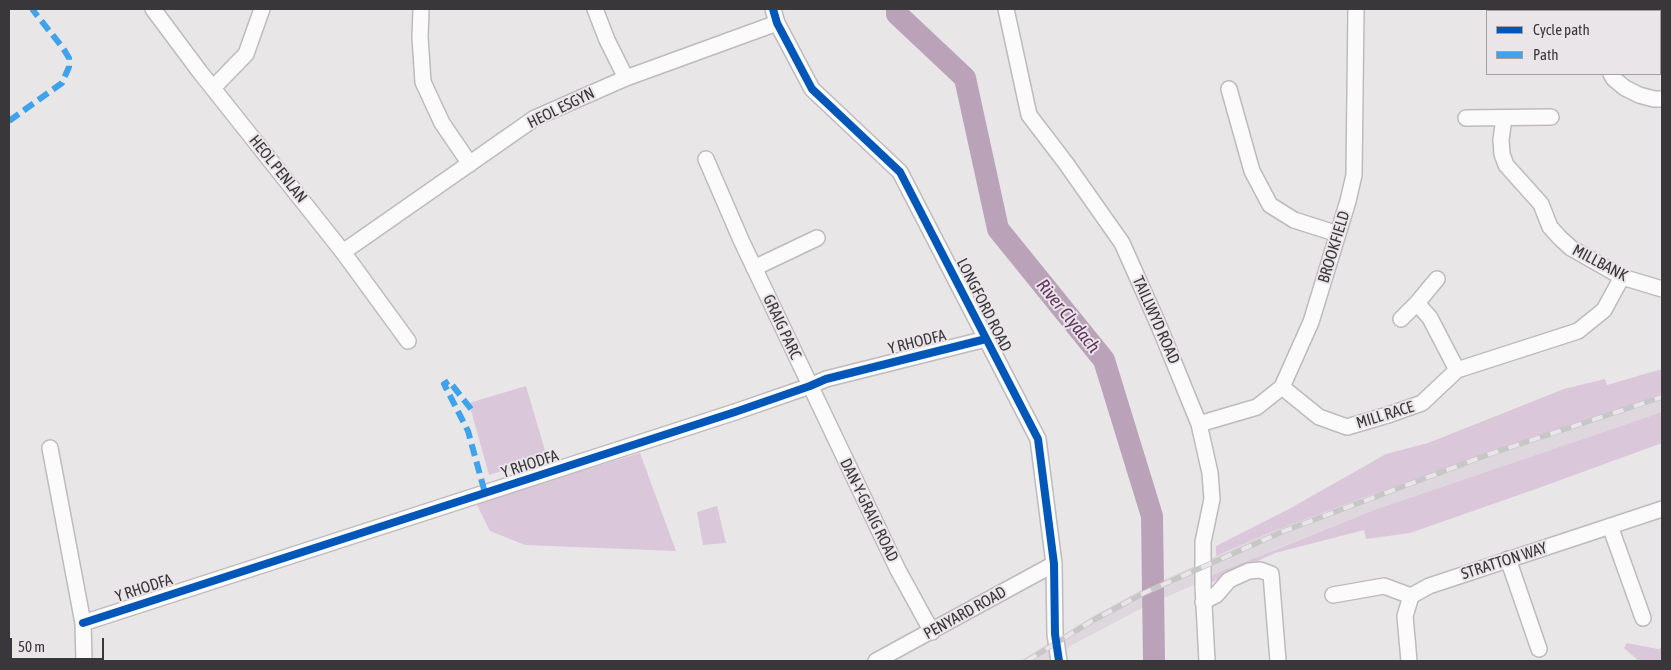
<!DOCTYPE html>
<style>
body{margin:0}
#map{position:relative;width:1671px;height:670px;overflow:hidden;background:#e9e6e8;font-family:"Asap Condensed",sans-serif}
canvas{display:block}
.frame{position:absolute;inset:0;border:10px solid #393739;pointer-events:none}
.legend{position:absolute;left:1486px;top:10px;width:175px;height:65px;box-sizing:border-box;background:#eae5e9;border:1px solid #a39fa3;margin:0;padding:6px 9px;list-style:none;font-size:15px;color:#393739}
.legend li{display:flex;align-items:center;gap:10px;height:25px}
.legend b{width:25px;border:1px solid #a39fa3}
.scale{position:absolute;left:10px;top:638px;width:94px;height:22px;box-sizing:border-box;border:2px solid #393739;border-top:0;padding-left:6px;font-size:15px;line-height:18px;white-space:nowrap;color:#393739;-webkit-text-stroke:4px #eae5e9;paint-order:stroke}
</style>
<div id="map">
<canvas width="1671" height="670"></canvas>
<div class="frame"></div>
<ul class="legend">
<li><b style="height:6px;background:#0057b8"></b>Cycle path</li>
<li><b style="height:6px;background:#3fa3ec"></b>Path</li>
</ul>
<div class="scale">50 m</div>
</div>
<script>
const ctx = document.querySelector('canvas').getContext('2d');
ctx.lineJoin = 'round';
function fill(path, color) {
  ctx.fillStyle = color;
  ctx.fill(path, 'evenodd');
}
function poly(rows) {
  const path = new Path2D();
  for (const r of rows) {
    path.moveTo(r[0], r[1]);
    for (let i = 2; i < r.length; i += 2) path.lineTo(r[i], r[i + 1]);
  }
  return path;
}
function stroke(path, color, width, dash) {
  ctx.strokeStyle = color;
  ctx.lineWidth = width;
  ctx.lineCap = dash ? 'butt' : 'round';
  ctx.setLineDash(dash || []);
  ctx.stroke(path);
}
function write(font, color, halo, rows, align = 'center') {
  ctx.font = font + ' "Asap Condensed",sans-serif';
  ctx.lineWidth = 4;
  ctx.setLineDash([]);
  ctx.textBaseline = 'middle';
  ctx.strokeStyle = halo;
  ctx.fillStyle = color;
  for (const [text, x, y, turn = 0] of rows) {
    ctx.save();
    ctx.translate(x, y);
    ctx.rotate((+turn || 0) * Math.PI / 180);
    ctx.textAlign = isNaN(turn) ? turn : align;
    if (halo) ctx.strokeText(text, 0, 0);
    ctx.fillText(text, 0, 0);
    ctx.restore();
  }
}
fill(poly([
 [1662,395,1662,412,1374,510,1273,550,1146,606,1074,644,1048,661,1020,661,1092,617,1139,591,1266,534,1368,496,1485,455]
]), '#ded7dd');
fill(poly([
 [1662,369,1662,395,1368,496,1266,534,1216,556,1216,546,1289,509,1386,454,1428,443,1564,389,1605,379,1607,385],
 [526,386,547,457,489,475,469,403],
 [1662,412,1662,443,1533,490,1410,533,1366,539,1364,530,1275,553,1210,583,1210,576,1374,510],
 [640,453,676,551,525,545,490,531,476,503],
 [717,506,726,543,703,545,697,512],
 [1627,643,1658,649,1662,648,1662,661,1639,661,1624,648]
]), '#dac7d9');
stroke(poly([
 [897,9,897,14,965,78,998,229,1104,360,1152,516,1154,661]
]), '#baa3b9', 22);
const street = poly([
 [153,9,200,72,343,252,408,341],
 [421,9,420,37,423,82,442,123,470,164],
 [595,9,607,40,626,78],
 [773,9,777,23,812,89,900,172,1038,439,1054,564,1055,634,1059,661],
 [1006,9,1029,115,1065,162,1122,243,1159,326,1199,424,1210,473,1212,499,1203,542,1203,586,1207,661],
 [1588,11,1589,9],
 [1660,20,1662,20],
 [1611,74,1614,79,1625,88,1639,95,1654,99,1662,99],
 [213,88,246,54,262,9],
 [1229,89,1252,171,1270,205,1294,220,1338,234],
 [1466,118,1551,117],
 [1504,118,1501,140,1502,154,1506,165,1541,204,1550,227,1560,238,1571,248,1622,277,1662,289],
 [706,159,741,240,898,570,932,632],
 [343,252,535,118,626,78,777,23],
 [754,268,817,238],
 [1417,303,1430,318,1457,370],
 [1401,319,1417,303,1437,279],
 [1282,387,1319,417,1347,427,1391,414,1422,403,1457,370,1578,331,1604,310,1622,277],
 [1199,424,1257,407,1282,387,1311,322,1348,201,1354,175,1356,9],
 [50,448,83,623,84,661],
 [1610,526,1643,618],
 [1508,559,1539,649],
 [1333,595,1384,586,1411,596],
 [1203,602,1216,595,1229,580,1249,571,1260,570,1271,574,1278,661],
 [83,623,735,412,810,386,826,379,986,339],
 [876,661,1054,564],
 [1409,661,1405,616,1411,596,1429,586,1662,509]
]);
stroke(street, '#bdbbbd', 18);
stroke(street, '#fcfbfc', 15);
const rail = poly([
 [1027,661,1090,622,1144,593,1284,531,1487,455,1662,397]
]);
stroke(rail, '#c8c7c8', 5.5);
stroke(rail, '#eae5e9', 4, [11]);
stroke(poly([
 [1547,10,1553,11],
 [9,121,62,83,69,67,69,58,63,48,32,9],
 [471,409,449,381,444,384,468,431,485,493]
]), '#3fa3ec', 6, [12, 6]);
stroke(poly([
 [773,9,777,23,812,89,900,172,1038,439,1054,564,1055,634,1059,661],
 [83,623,735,412,810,386,826,379,986,339]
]), '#0057b8', 8);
write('16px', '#393739', '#eae5e9', [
 ["HEOL ESGYN",561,108,-26],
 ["HEOL PENLAN",278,169,51],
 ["BROOKFIELD",1334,247,-73],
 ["MILLBANK",1600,263,28],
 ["LONGFORD ROAD",984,305,63],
 ["TAILLWYD ROAD",1156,320,66],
 ["GRAIG PARC",782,327,65],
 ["Y RHODFA",917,342,-14],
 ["MILL RACE",1385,415,-17],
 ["Y RHODFA",530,464,-18],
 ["DAN-Y-GRAIG ROAD",869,510,64],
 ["STRATTON WAY",1504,561,-18],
 ["Y RHODFA",144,588,-18],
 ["PENYARD ROAD",965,613,-29]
]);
write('italic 18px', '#60345f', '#eae5e9', [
 ["River Clydach",1068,316,51]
]);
</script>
